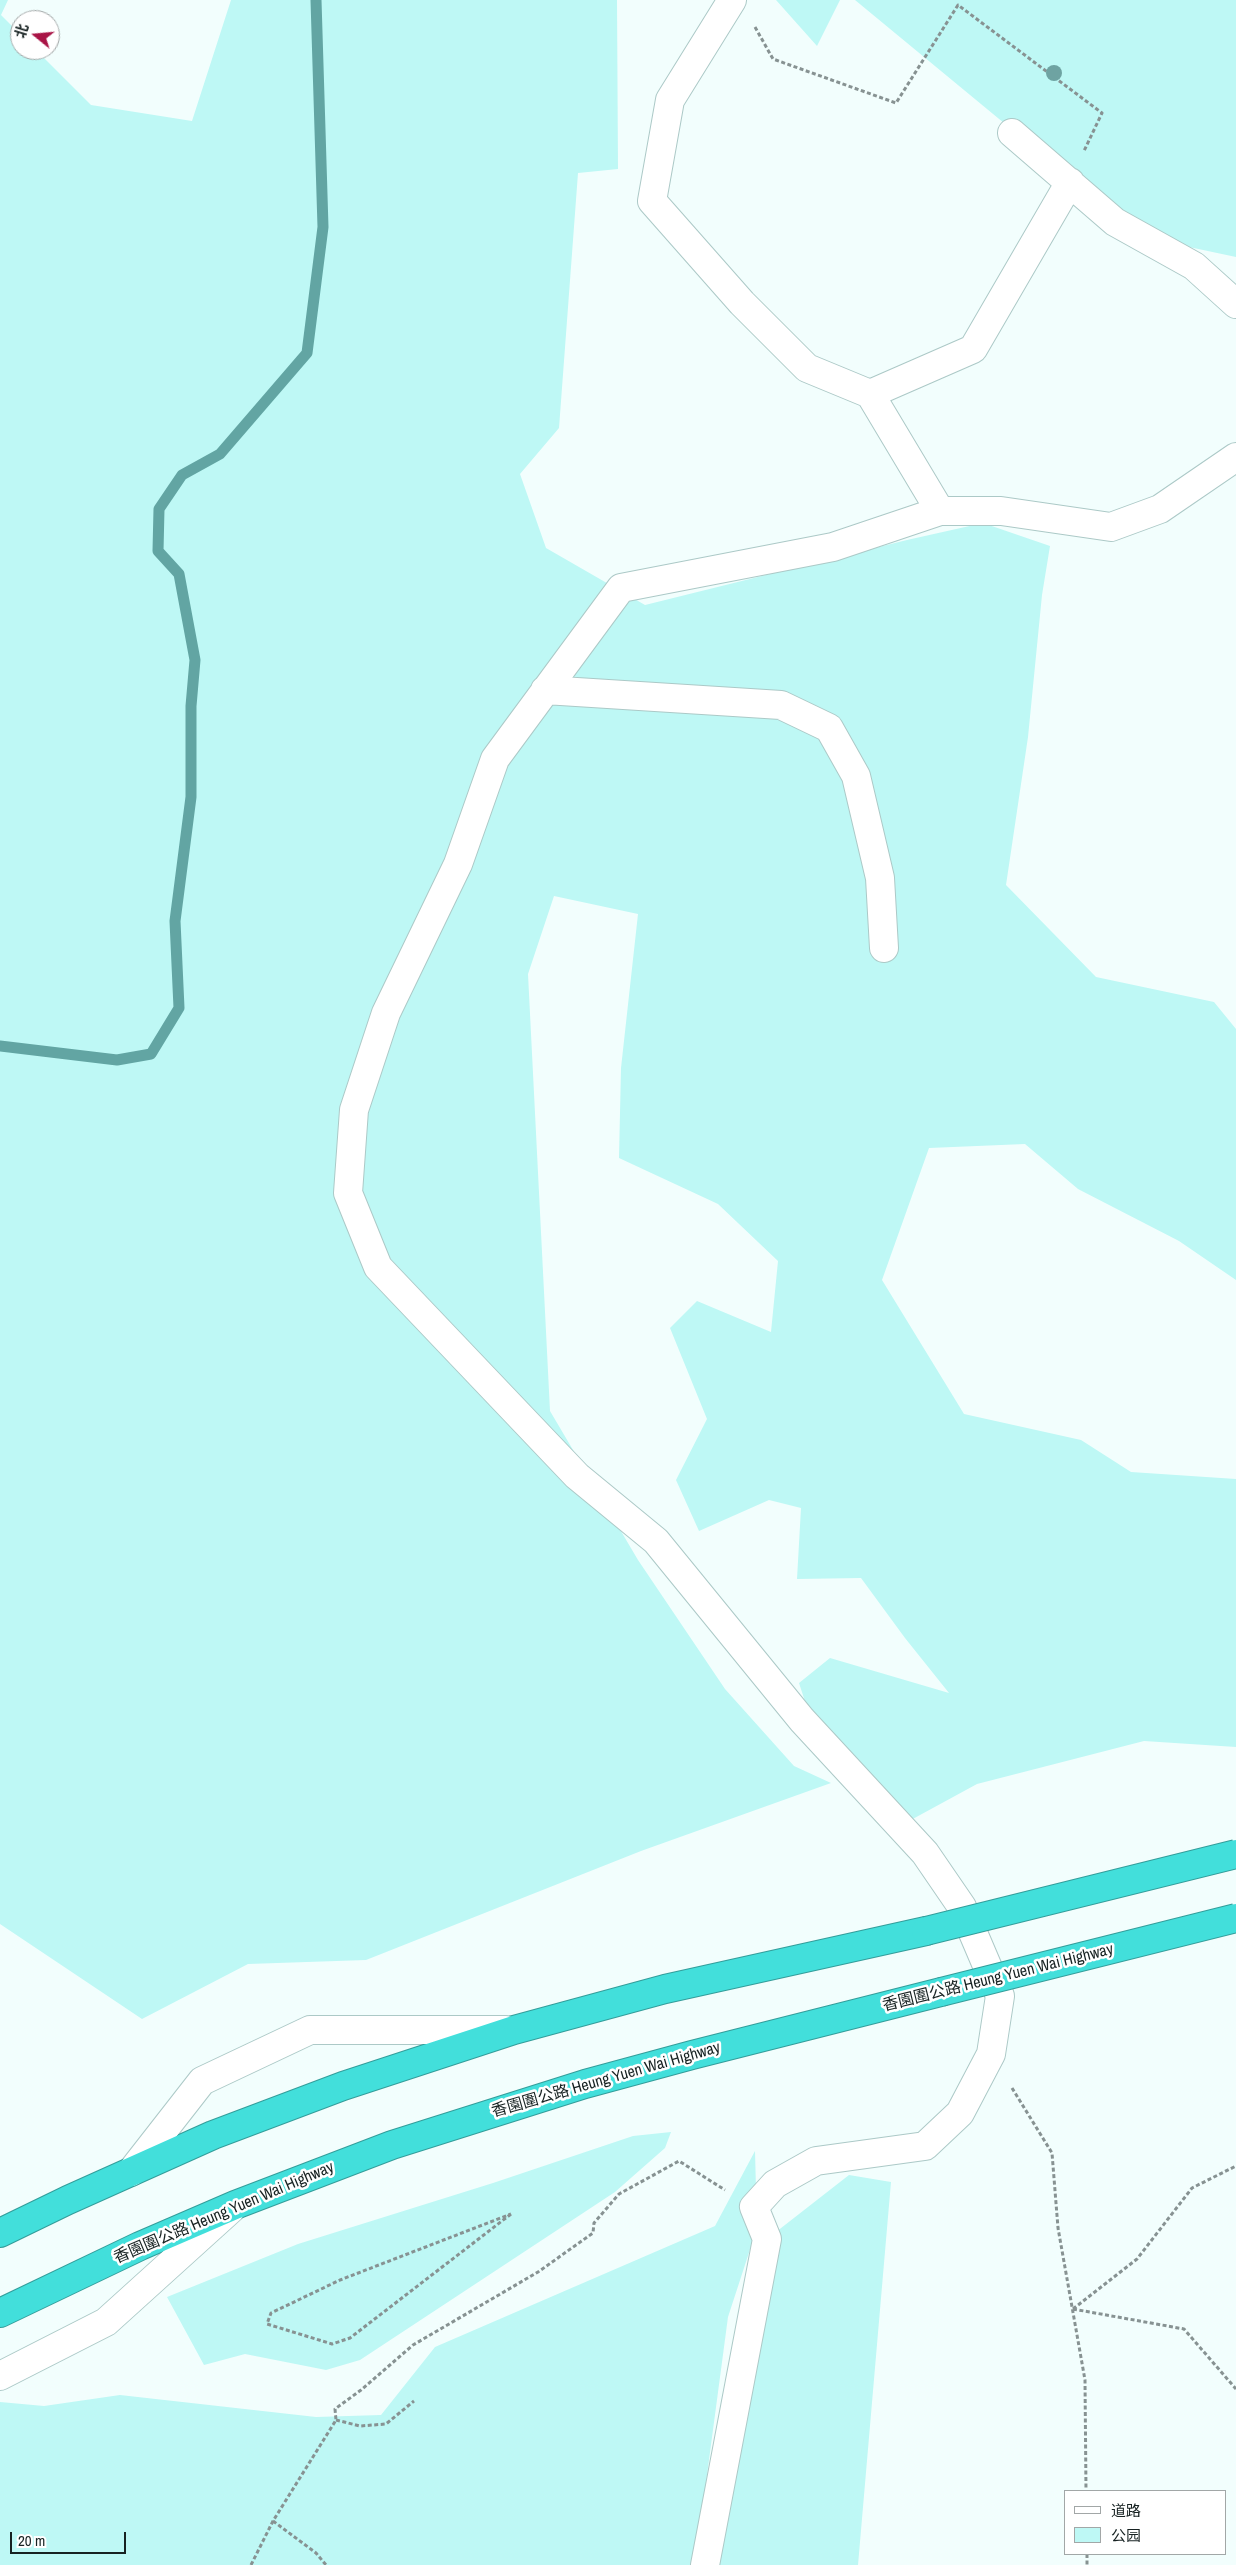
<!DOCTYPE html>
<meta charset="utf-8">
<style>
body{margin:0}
#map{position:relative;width:1236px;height:2565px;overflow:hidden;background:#f2fefd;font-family:"Archivo Narrow","Noto Sans SC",sans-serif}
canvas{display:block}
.legend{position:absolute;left:1064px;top:2490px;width:162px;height:65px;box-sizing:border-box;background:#fff;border:1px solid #a2a7a7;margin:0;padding:6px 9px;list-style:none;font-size:15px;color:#172222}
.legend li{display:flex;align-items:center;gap:10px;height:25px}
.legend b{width:25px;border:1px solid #a2a7a7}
.north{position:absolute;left:10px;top:10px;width:50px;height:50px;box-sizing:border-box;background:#fff;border:1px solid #a2a7a7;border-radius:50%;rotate:287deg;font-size:14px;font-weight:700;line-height:20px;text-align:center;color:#172222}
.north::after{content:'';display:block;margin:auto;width:18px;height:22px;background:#a91446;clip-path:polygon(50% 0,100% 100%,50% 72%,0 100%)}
.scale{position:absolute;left:10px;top:2532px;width:116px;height:22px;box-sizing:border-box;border:2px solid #172222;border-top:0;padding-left:6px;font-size:15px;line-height:18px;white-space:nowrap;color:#172222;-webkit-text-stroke:4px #fff;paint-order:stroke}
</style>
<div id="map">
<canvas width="1236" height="2565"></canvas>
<ul class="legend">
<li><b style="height:6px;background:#fff"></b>道路</li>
<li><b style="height:14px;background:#bef8f5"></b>公园</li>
</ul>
<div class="north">北</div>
<div class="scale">20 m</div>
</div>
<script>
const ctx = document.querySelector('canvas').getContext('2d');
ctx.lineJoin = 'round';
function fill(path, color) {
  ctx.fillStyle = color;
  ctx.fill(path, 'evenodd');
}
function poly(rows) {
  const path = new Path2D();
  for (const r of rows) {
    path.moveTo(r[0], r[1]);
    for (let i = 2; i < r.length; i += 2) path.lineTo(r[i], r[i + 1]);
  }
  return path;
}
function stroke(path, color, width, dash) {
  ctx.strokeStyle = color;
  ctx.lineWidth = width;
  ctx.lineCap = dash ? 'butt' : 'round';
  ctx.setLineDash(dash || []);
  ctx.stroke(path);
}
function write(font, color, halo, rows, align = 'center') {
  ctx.font = font + ' "Archivo Narrow","Noto Sans SC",sans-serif';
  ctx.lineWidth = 5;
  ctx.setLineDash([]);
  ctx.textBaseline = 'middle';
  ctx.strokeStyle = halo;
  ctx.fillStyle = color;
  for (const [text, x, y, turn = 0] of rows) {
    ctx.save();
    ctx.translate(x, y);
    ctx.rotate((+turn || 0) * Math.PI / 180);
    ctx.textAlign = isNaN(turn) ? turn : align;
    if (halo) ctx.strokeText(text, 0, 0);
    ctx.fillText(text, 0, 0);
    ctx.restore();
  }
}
fill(poly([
 [0,0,8,0,1,15,20,34,20,50,36,50,91,105,192,121,231,0,617,0,618,169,578,173,559,428,520,474,546,548,645,605,907,540,983,523,1050,546,1042,595,1028,737,1006,885,1096,977,1214,1002,1236,1029,1236,1280,1179,1241,1078,1189,1025,1144,929,1148,882,1280,964,1414,1081,1440,1131,1472,1236,1479,1236,1747,1144,1741,977,1784,909,1821,816,1735,799,1683,830,1658,949,1693,905,1638,861,1578,797,1579,801,1508,769,1500,699,1531,676,1480,707,1419,670,1328,697,1301,771,1332,778,1261,718,1204,619,1158,621,1068,638,914,554,896,528,974,550,1411,638,1560,725,1689,794,1766,831,1783,641,1851,366,1960,248,1964,142,2019,0,1924],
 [776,0,840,0,817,46],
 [855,0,1236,0,1236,257,1142,237],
 [671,2132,665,2148,615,2192,360,2360,326,2370,245,2354,204,2365,167,2297,298,2244,493,2183,633,2136],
 [755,2151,757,2228,728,2317,695,2565,0,2565,0,2402,44,2406,120,2395,316,2417,381,2415,435,2347,715,2226],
 [849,2175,891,2182,858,2565,705,2565,767,2239]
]), '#bef8f5');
stroke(poly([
 [0,1046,117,1060,151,1054,179,1008,175,921,191,797,191,706,195,660,179,574,158,551,159,509,182,475,220,454,307,353,323,227,316,0]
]), '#62a5a3', 11);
const minor = poly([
 [732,0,670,100,652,201,742,303,807,368,870,394,940,511],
 [1012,133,1115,222,1194,266,1236,304],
 [870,394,973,349,1070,182],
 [545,690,781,705,829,728,856,776,880,878,884,948],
 [131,2172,202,2081,310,2030,506,2030],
 [0,2376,106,2322,232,2208],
 [705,2565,767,2239,754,2207,775,2184,816,2161,925,2146,960,2113,991,2054,1000,1996,962,1907,925,1853,802,1720,656,1541,577,1476,378,1267,348,1193,354,1110,386,1013,458,864,495,759,621,588,833,547,940,511,1001,511,1111,527,1160,509,1236,457]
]);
const highway = poly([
 [0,2233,68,2200,213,2135,343,2086,514,2030,665,1989,926,1931],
 [0,2313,140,2246,235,2205,392,2145,585,2084,692,2055,941,1992]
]);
stroke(minor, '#acc9c7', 30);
stroke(highway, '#339d9a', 30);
stroke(poly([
 [755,27,773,59,896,103,958,5,1102,113,1084,151],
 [1012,2088,1052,2153,1058,2228,1085,2380,1086,2491],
 [511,2214,350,2338,332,2344,267,2324,271,2313,340,2280,511,2214],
 [1073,2309,1137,2259,1192,2188,1236,2166],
 [1073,2309,1184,2329,1236,2389],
 [336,2420,360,2426,386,2424,414,2401],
 [273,2521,316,2553,326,2565],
 [1087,2554,1087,2565],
 [251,2565,273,2521,336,2420,335,2409,361,2390,413,2345,538,2272,593,2233,594,2223,619,2194,679,2161,725,2190]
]), '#879292', 3, [4, 2.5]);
stroke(minor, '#fff', 28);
stroke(highway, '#42dfdb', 28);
const highwayBridge = poly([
 [926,1931,1236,1854],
 [941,1992,1236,1918]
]);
stroke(highwayBridge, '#339d9a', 30, []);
stroke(highwayBridge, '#42dfdb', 28);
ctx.fillStyle = '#6ea3a2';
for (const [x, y] of [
 [1054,73]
]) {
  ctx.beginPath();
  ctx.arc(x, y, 8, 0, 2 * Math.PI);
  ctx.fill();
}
write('16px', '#172222', '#fff', [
 ["香園圍公路 Heung Yuen Wai Highway",998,1978,-14],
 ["香園圍公路 Heung Yuen Wai Highway",606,2080,-16],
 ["香園圍公路 Heung Yuen Wai Highway",224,2213,-23]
]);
</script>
